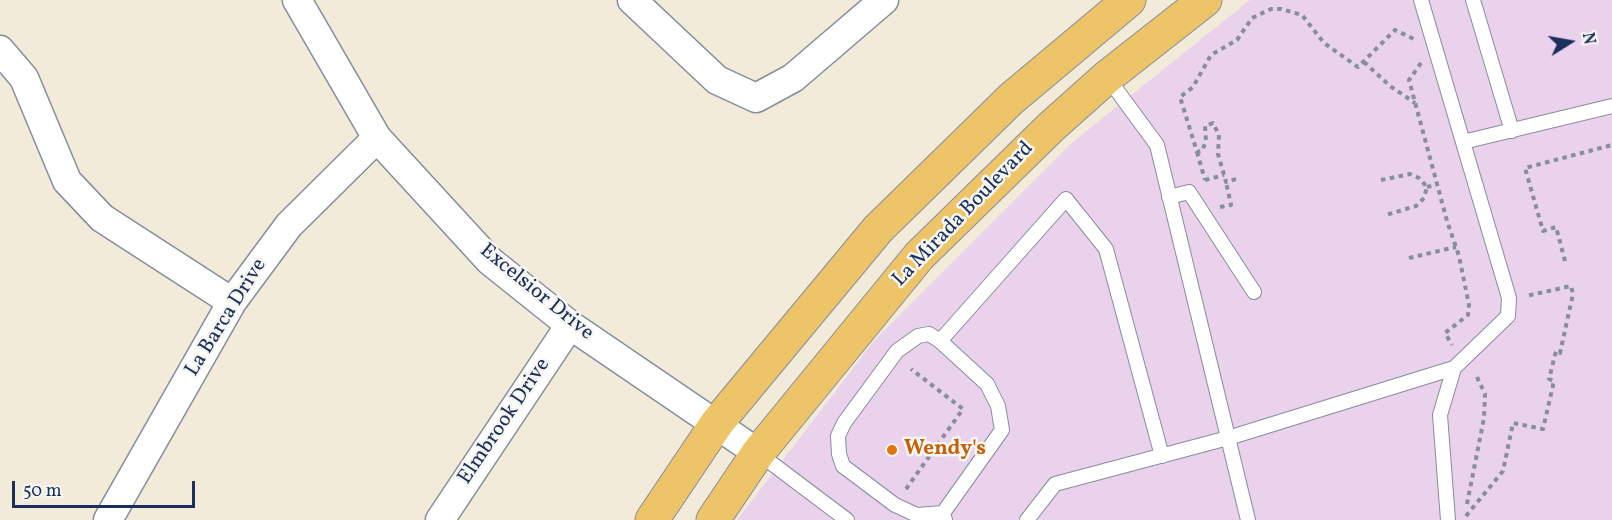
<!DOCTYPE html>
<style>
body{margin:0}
#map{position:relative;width:1612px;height:520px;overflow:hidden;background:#f2ebda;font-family:Vollkorn,serif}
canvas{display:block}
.north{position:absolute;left:1540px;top:12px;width:60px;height:60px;-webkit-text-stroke:4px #f6f6f2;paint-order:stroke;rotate:79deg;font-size:16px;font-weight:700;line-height:24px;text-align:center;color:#1b2f5e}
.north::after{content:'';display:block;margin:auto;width:21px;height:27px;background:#1b2f5e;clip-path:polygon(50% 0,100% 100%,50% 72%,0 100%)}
.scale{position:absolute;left:12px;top:481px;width:183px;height:27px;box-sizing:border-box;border:3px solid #1b2f5e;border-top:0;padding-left:8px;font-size:18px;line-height:21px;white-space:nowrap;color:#1b2f5e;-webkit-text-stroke:4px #f6f6f2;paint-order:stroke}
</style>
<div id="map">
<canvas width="1612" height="520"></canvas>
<div class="north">N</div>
<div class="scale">50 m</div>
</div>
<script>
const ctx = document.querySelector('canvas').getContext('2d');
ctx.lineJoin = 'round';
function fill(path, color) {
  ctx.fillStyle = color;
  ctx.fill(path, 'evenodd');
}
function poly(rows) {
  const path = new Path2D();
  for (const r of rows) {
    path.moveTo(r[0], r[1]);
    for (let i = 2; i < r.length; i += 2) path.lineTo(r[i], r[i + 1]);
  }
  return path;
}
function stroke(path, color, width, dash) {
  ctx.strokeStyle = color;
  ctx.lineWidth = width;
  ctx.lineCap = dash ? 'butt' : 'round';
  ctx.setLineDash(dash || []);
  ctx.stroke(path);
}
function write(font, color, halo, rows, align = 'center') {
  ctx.font = font + ' Vollkorn,serif';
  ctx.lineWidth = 5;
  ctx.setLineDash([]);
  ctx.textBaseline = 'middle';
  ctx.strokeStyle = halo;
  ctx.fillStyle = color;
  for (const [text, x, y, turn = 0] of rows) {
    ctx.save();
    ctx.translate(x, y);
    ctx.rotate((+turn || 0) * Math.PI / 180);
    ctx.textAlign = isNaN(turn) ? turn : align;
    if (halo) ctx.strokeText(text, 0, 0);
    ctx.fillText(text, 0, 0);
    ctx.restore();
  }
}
fill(poly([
 [1250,0,1612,0,1612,520,737,520,874,341,1074,141]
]), '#ead1ec');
const lane = poly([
 [1421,0,1509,298,1508,316,1454,368,1440,415,1448,520],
 [1473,0,1512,131],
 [1107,77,1157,145,1248,520],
 [1463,142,1612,106],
 [1169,197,1189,192,1254,292],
 [940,341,929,334,918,336,897,351,844,423,838,436,839,454,843,466,895,505,917,515,943,513],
 [758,453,847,520],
 [945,520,943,513,1002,430,998,406,987,384,940,341,1066,199,1106,249,1162,456],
 [1027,520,1055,484,1228,438,1454,368]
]);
const street = poly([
 [297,0,377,138,490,261,570,325,758,453],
 [632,0,717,80,756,98,793,78,884,0],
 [0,50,24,78,67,181,102,218,232,302],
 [108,520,232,302,289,225,377,138],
 [440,520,570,325]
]);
const primary = poly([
 [652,520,717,423,878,229,1011,99,1129,0],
 [713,520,758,453,919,256,1051,127,1107,77,1205,0]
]);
stroke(lane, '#868d9c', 16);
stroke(street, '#868d9c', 31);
stroke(primary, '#868d9c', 35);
stroke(poly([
 [1364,62,1390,86,1415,103],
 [1421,63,1409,80,1447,221,1459,256,1469,305,1468,315,1445,333,1452,345],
 [1197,152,1205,180],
 [1236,179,1226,182,1218,154,1219,135,1213,123,1205,126,1206,141,1202,151,1197,152,1180,97,1193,87,1211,55,1237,40,1252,18,1271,9,1281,9,1302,15,1324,43,1358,67,1395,30,1414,39],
 [1205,180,1224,175],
 [1381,180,1410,174,1419,178,1427,187,1424,198,1416,206,1386,215],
 [1427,187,1438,184],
 [1220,207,1231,205,1226,182],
 [1409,258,1456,247],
 [1565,261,1556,227,1543,231,1525,168,1612,145],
 [906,489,963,409,911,369],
 [1467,504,1484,418,1485,394,1476,375],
 [1466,516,1503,471,1513,423,1543,429,1554,381,1549,379,1556,351,1560,353,1573,294,1571,286,1526,296]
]), '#868d9c', 4, [4.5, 4.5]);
stroke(lane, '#fff', 14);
stroke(street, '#fff', 28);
stroke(primary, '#eec469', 33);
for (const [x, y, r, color] of [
 [892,450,6,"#e8710a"]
]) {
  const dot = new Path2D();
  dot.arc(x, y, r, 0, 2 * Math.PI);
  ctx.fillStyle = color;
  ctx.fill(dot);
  stroke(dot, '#f6f6f2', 2);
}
write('21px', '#1b2f5e', '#f6f6f2', [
 ["La Mirada Boulevard",964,215,-46],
 ["Excelsior Drive",536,293,39],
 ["La Barca Drive",227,318,-58],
 ["Elmbrook Drive",505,422,-56]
]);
write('bold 21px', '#c56008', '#f6f6f2', [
 ["Wendy's",904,450]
], 'left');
</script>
